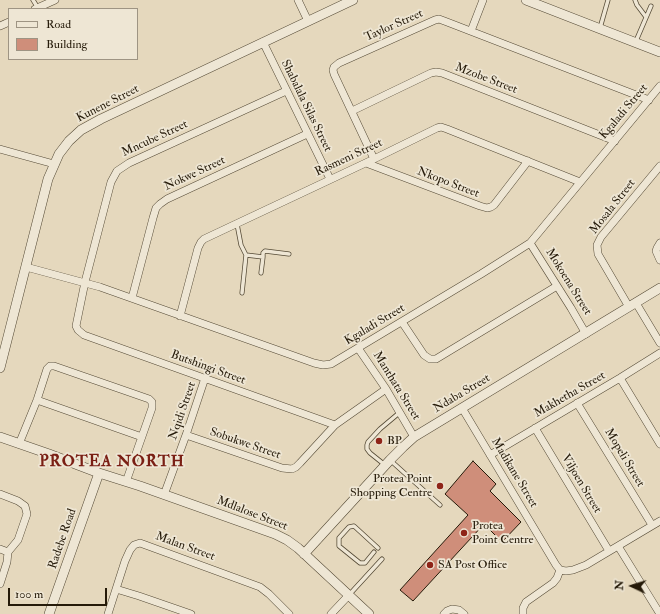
<!DOCTYPE html>
<style>
body{margin:0}
#map{position:relative;width:660px;height:614px;overflow:hidden;background:#e5d8bd;font-family:"IM FELL Double Pica",serif}
canvas{display:block}
.legend{position:absolute;left:8px;top:8px;width:130px;height:52px;box-sizing:border-box;background:#eee6d4;border:1px solid #9e9483;margin:0;padding:5px 7px;list-style:none;font-size:12px;color:#251a09}
.legend li{display:flex;align-items:center;gap:8px;height:20px}
.legend b{width:20px;border:1px solid #9e9483}
.north{position:absolute;left:612px;top:566px;width:40px;height:40px;-webkit-text-stroke:3px #eee6d4;paint-order:stroke;rotate:274deg;font-size:11px;font-weight:700;line-height:16px;text-align:center;color:#251a09}
.north::after{content:'';display:block;margin:auto;width:14px;height:18px;background:#251a09;clip-path:polygon(50% 0,100% 100%,50% 72%,0 100%)}
.scale{position:absolute;left:8px;top:588px;width:99px;height:18px;box-sizing:border-box;border:2px solid #251a09;border-top:0;padding-left:5px;font-size:12px;line-height:14px;white-space:nowrap;color:#251a09;-webkit-text-stroke:3px #eee6d4;paint-order:stroke}
</style>
<div id="map">
<canvas width="660" height="614"></canvas>
<ul class="legend">
<li><b style="height:5px;background:#eee6d4"></b>Road</li>
<li><b style="height:11px;background:#cf8e7a"></b>Building</li>
</ul>
<div class="north">N</div>
<div class="scale">100 m</div>
</div>
<script>
const ctx = document.querySelector('canvas').getContext('2d');
ctx.lineJoin = 'round';
function fill(path, color) {
  ctx.fillStyle = color;
  ctx.fill(path, 'evenodd');
}
function poly(rows) {
  const path = new Path2D();
  for (const r of rows) {
    path.moveTo(r[0], r[1]);
    for (let i = 2; i < r.length; i += 2) path.lineTo(r[i], r[i + 1]);
  }
  return path;
}
function stroke(path, color, width, dash) {
  ctx.strokeStyle = color;
  ctx.lineWidth = width;
  ctx.lineCap = dash ? 'butt' : 'round';
  ctx.setLineDash(dash || []);
  ctx.stroke(path);
}
function write(font, color, halo, rows, align = 'center') {
  ctx.font = font + ' "IM FELL Double Pica",serif';
  ctx.lineWidth = 3.5;
  ctx.setLineDash([]);
  ctx.textBaseline = 'middle';
  ctx.strokeStyle = halo;
  ctx.fillStyle = color;
  for (const [text, x, y, turn = 0] of rows) {
    ctx.save();
    ctx.translate(x, y);
    ctx.rotate((+turn || 0) * Math.PI / 180);
    ctx.textAlign = isNaN(turn) ? turn : align;
    if (halo) ctx.strokeText(text, 0, 0);
    ctx.fillText(text, 0, 0);
    ctx.restore();
  }
}
const building = poly([
 [473,461,496,484,490,491,521,522,502,542,484,524,413,601,400,590,468,515,445,494,473,461]
]);
fill(building, '#cf8e7a');
stroke(building, '#251a09', 1);
const service = poly([
 [33,0,38,8],
 [635,0,637,5,646,17],
 [600,28,608,0],
 [636,41,651,6],
 [237,224,241,245,246,255,242,293],
 [246,255,263,257,261,273],
 [263,257,263,253,265,251,289,254],
 [390,460,440,505],
 [385,465,370,453,367,449,367,445,368,442,380,429,399,413],
 [374,552,365,563,360,563,339,546,339,538,349,527,354,526,378,548],
 [349,595,382,559]
]);
const minor = poly([
 [298,0,308,21],
 [35,9,55,0],
 [0,26,9,22],
 [471,31,483,0],
 [263,42,330,179],
 [286,91,129,163,117,171,111,182,85,282,76,326,78,330,84,335,335,425],
 [352,111,431,73,436,72,442,73,615,141],
 [0,149,54,164],
 [374,159,334,74,333,70,334,67,339,63,435,20,439,19,447,22,649,100],
 [366,163,480,206,487,208,491,207,494,205,528,161],
 [530,243,571,308,586,334],
 [660,243,657,248,656,251,660,260],
 [26,267,100,287,314,363,323,365,331,364,481,274,530,243,660,86],
 [132,298,153,218,156,208,160,204,167,199,307,134],
 [636,303,660,343],
 [629,307,598,254,597,245,601,237,660,166],
 [180,316,198,248,201,242,204,239,374,159,437,128,441,127,447,129,580,182],
 [402,322,424,355,430,359,436,359,557,286],
 [358,348,386,389,414,437],
 [620,378,660,444],
 [37,400,142,437],
 [577,403,652,525],
 [462,408,556,565,560,570,566,571,573,570,586,565,660,521],
 [535,428,609,551],
 [186,435,282,468,292,469,296,467,300,463,335,425,386,389],
 [19,444,37,400,47,369,50,366,54,366,149,399,152,402,152,408,126,482],
 [490,455,620,378,660,353],
 [0,494,18,501,25,506,27,514,18,540,8,552],
 [164,495,186,435,205,378],
 [618,546,660,614],
 [0,549,8,552],
 [0,584,7,562,8,552],
 [116,589,139,596,191,614],
 [108,614,125,561,130,550,134,545,140,543,260,587,269,594,289,614],
 [331,614,349,595],
 [444,614,447,611,452,609,459,610,464,614],
 [523,614,523,608,526,602,553,583,557,578,560,570]
]);
const tertiary = poly([
 [526,0,660,52],
 [0,368,48,179,59,154,69,141,81,130,101,119,353,0],
 [0,437,49,454,99,473,140,486,275,534,287,540,298,548,369,614],
 [304,554,390,460,403,447,414,437,660,288],
 [49,614,99,473]
]);
stroke(service, '#554a36', 5);
stroke(minor, '#554a36', 8);
stroke(tertiary, '#554a36', 10);
stroke(service, '#eee6d4', 3.5);
stroke(minor, '#eee6d4', 7);
stroke(tertiary, '#eee6d4', 9);
for (const [x, y, r, color] of [
 [379,441,4,"#8f2418"],
 [440,486,4,"#8f2418"],
 [464,533,4,"#8f2418"],
 [430,565,4,"#8f2418"]
]) {
  const dot = new Path2D();
  dot.arc(x, y, r, 0, 2 * Math.PI);
  ctx.fillStyle = color;
  ctx.fill(dot);
  stroke(dot, '#eee6d4', 1.5);
}
write('12px', '#251a09', '#eee6d4', [
 ["Taylor Street",394,26,-24],
 ["Mzobe Street",486,79,21],
 ["Kunene Street",108,104,-27],
 ["Shabalala Silas Street",306,106,64],
 ["Kgaladi Street",624,112,-50],
 ["Mncube Street",155,139,-25],
 ["Rasmeni Street",349,158,-25],
 ["Nokwe Street",195,174,-25],
 ["Nkopo Street",448,183,21],
 ["Mosala Street",613,207,-52],
 ["Mokoena Street",568,282,58],
 ["Kgaladi Street",375,325,-31],
 ["Butshingi Street",208,368,20],
 ["Manthata Street",396,386,58],
 ["Ndaba Street",462,394,-31],
 ["Makhetha Street",570,395,-30],
 ["Nqidi Street",183,411,-71],
 ["Sobukwe Street",245,444,19],
 ["Mopeli Street",624,458,59],
 ["Madikane Street",514,473,59],
 ["Viljoen Street",581,484,59],
 ["Mdlalose Street",252,514,21],
 ["Radebe Road",63,539,-71],
 ["Malan Street",185,547,20]
]);
write('12px', '#251a09', '#eee6d4', [
 ["BP",387,441],
 ["Protea Point",432,479,"right"],
 ["Shopping Centre",432,493,"right"],
 ["Protea",472,526],
 ["Point Centre",472,540],
 ["SA Post Office",438,565]
], 'left');
ctx.letterSpacing = '1px';
write('bold 16px', '#7a1f14', '#eee6d4', [
 ["PROTEA NORTH",112,463]
]);
ctx.letterSpacing = '0px';
</script>
